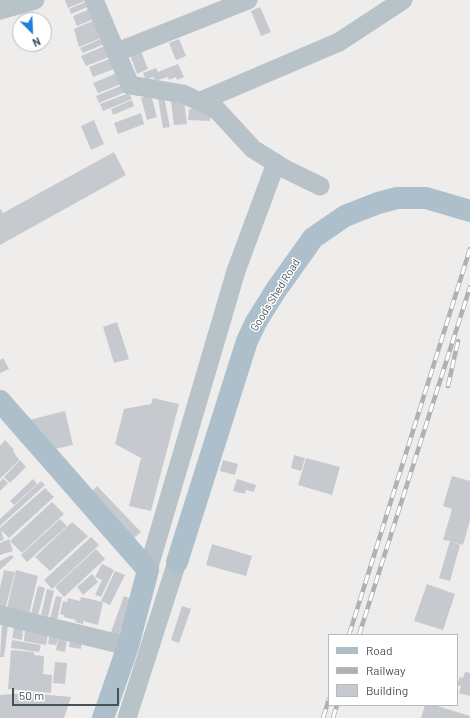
<!DOCTYPE html>
<style>
body{margin:0}
#map{position:relative;width:470px;height:718px;overflow:hidden;background:#efecec;font-family:Barlow,sans-serif}
canvas{display:block}
.legend{position:absolute;left:328px;top:634px;width:130px;height:72px;box-sizing:border-box;background:#fff;border:1px solid #b5babd;margin:0;padding:5px 7px;list-style:none;font-size:12px;color:#455259}
.legend li{display:flex;align-items:center;gap:8px;height:20px}
.legend b{width:20px;border:1px solid #b5babd}
.north{position:absolute;left:12px;top:12px;width:40px;height:40px;box-sizing:border-box;background:#fff;border:1px solid #b5babd;border-radius:50%;rotate:156deg;font-size:11px;font-weight:700;line-height:16px;text-align:center;color:#455259}
.north::after{content:'';display:block;margin:auto;width:14px;height:18px;background:#1d81d8;clip-path:polygon(50% 0,100% 100%,50% 72%,0 100%)}
.scale{position:absolute;left:12px;top:688px;width:107px;height:18px;box-sizing:border-box;border:2px solid #455259;border-top:0;padding-left:5px;font-size:12px;line-height:14px;white-space:nowrap;color:#455259;-webkit-text-stroke:3px #fff;paint-order:stroke}
</style>
<div id="map">
<canvas width="470" height="718"></canvas>
<ul class="legend">
<li><b style="height:5px;background:#acbfcb"></b>Road</li>
<li><b style="height:5px;background:#aeb2b7"></b>Railway</li>
<li><b style="height:11px;background:#c6cacf"></b>Building</li>
</ul>
<div class="north">N</div>
<div class="scale">50 m</div>
</div>
<script>
const ctx = document.querySelector('canvas').getContext('2d');
ctx.lineJoin = 'round';
function fill(path, color) {
  ctx.fillStyle = color;
  ctx.fill(path, 'evenodd');
}
function poly(rows) {
  const path = new Path2D();
  for (const r of rows) {
    path.moveTo(r[0], r[1]);
    for (let i = 2; i < r.length; i += 2) path.lineTo(r[i], r[i + 1]);
  }
  return path;
}
function stroke(path, color, width, dash) {
  ctx.strokeStyle = color;
  ctx.lineWidth = width;
  ctx.lineCap = dash ? 'butt' : 'round';
  ctx.setLineDash(dash || []);
  ctx.stroke(path);
}
function write(font, color, halo, rows, align = 'center') {
  ctx.font = font + ' Barlow,sans-serif';
  ctx.lineWidth = 3;
  ctx.setLineDash([]);
  ctx.textBaseline = 'middle';
  ctx.strokeStyle = halo;
  ctx.fillStyle = color;
  for (const [text, x, y, turn = 0] of rows) {
    ctx.save();
    ctx.translate(x, y);
    ctx.rotate((+turn || 0) * Math.PI / 180);
    ctx.textAlign = isNaN(turn) ? turn : align;
    if (halo) ctx.strokeText(text, 0, 0);
    ctx.fillText(text, 0, 0);
    ctx.restore();
  }
}
fill(poly([
 [65,0,87,0,68,8],
 [88,1,90,6,71,14,69,9],
 [260,7,271,32,261,36,251,11],
 [92,8,96,18,77,26,73,16],
 [97,19,106,36,79,47,74,29],
 [105,37,107,43,83,53,80,48],
 [179,39,186,56,176,60,169,43],
 [107,45,112,56,86,66,81,56],
 [141,51,148,69,137,74,130,55],
 [114,57,119,67,93,77,89,67],
 [178,64,184,77,177,80,176,77,169,80,168,77,155,81,153,77,146,80,143,73,156,68,158,72],
 [119,72,124,83,98,93,93,83],
 [125,84,128,91,99,103,96,96],
 [129,93,132,99,103,111,100,104],
 [151,95,157,117,147,120,141,98],
 [164,97,170,127,163,128,158,98],
 [132,100,134,106,113,115,111,109],
 [184,100,187,124,174,125,171,101],
 [189,109,211,110,210,121,188,120],
 [141,113,144,124,118,134,114,123],
 [94,120,104,144,91,150,81,126],
 [114,152,126,175,0,245,0,208,3,213],
 [117,322,129,359,114,363,103,327],
 [3,358,9,369,0,373,0,360],
 [153,398,179,404,151,511,129,506,141,458,115,444,124,409,151,404],
 [65,411,73,445,50,450,29,420],
 [5,440,14,450,13,451,19,460,0,479,0,446],
 [294,455,305,458,301,471,291,468],
 [306,458,340,467,332,495,298,485],
 [20,460,26,467,10,483,4,477],
 [223,460,238,464,235,475,220,471],
 [452,476,470,481,470,520,463,545,453,542,460,545,450,581,439,578,450,541,443,540,452,509,443,506],
 [3,478,8,483,0,491,0,482],
 [33,479,37,484,14,505,10,501],
 [237,479,256,485,254,492,246,490,245,494,233,491],
 [41,481,45,485,0,526,0,519],
 [97,486,141,532,133,539,90,494],
 [45,488,54,497,9,538,1,530,4,540,0,541,0,528],
 [52,502,64,514,22,553,10,541],
 [60,519,67,526,27,562,21,555],
 [72,522,88,536,50,571,35,557],
 [91,537,99,545,52,589,44,580],
 [9,539,13,551,0,555,0,543],
 [212,544,252,556,246,576,206,565],
 [96,549,105,559,64,597,55,587],
 [11,555,14,557,0,570,0,561],
 [102,564,114,570,101,597,95,595,102,580,95,577],
 [4,570,15,572,5,610,0,609,0,588],
 [16,570,38,576,29,614,6,612],
 [115,571,125,575,110,605,101,601],
 [92,574,98,582,83,595,77,587],
 [427,584,455,594,443,630,414,621],
 [38,586,45,588,38,616,31,614],
 [47,589,54,591,48,617,41,615],
 [56,596,62,597,57,620,50,619],
 [124,596,131,599,119,635,111,632],
 [81,597,103,602,98,625,83,621,83,624,75,622,76,620,64,617,64,615,60,614,63,601,67,602,68,598,80,601],
 [182,606,191,609,179,643,171,640],
 [2,625,8,626,4,657,0,657],
 [14,627,23,629,22,640,12,638],
 [25,630,48,634,46,645,24,641],
 [50,632,68,635,65,652,56,650,58,638,56,645,48,644],
 [70,638,82,640,81,649,69,647],
 [12,640,41,645,39,652,11,648],
 [11,650,34,652,34,655,44,656,43,674,52,675,51,693,8,689],
 [55,662,67,663,65,684,53,683],
 [465,672,470,673,470,696,459,693,461,686,457,685,460,677,463,678],
 [27,693,71,697,64,718,0,718,0,695],
 [425,705,434,705,470,716,470,718,421,718]
]), '#c6cacf');
stroke(poly([
 [94,0,130,85,183,94,217,110,253,149,285,169,320,186],
 [0,10,35,0],
 [117,52,248,0],
 [201,101,339,42,403,0],
 [148,570,236,271,276,163],
 [0,615,128,646],
 [127,718,177,562]
]), '#b8c2c9', 19);
stroke(poly([
 [0,401,148,570,128,646,103,718],
 [177,562,247,341,256,322,276,290,313,238,345,216,378,203,397,198,426,198,470,211]
]), '#acbfcb', 22);
const rail = poly([
 [448,386,458,341],
 [349,635,470,249],
 [359,635,470,287],
 [323,718,329,699],
 [333,718,337,705]
]);
stroke(rail, '#aeb2b7', 4.5);
stroke(rail, '#fff', 3, [9]);
write('11px', '#455259', '#fff', [
 ["Goods Shed Road",275,295,-58]
]);
</script>
